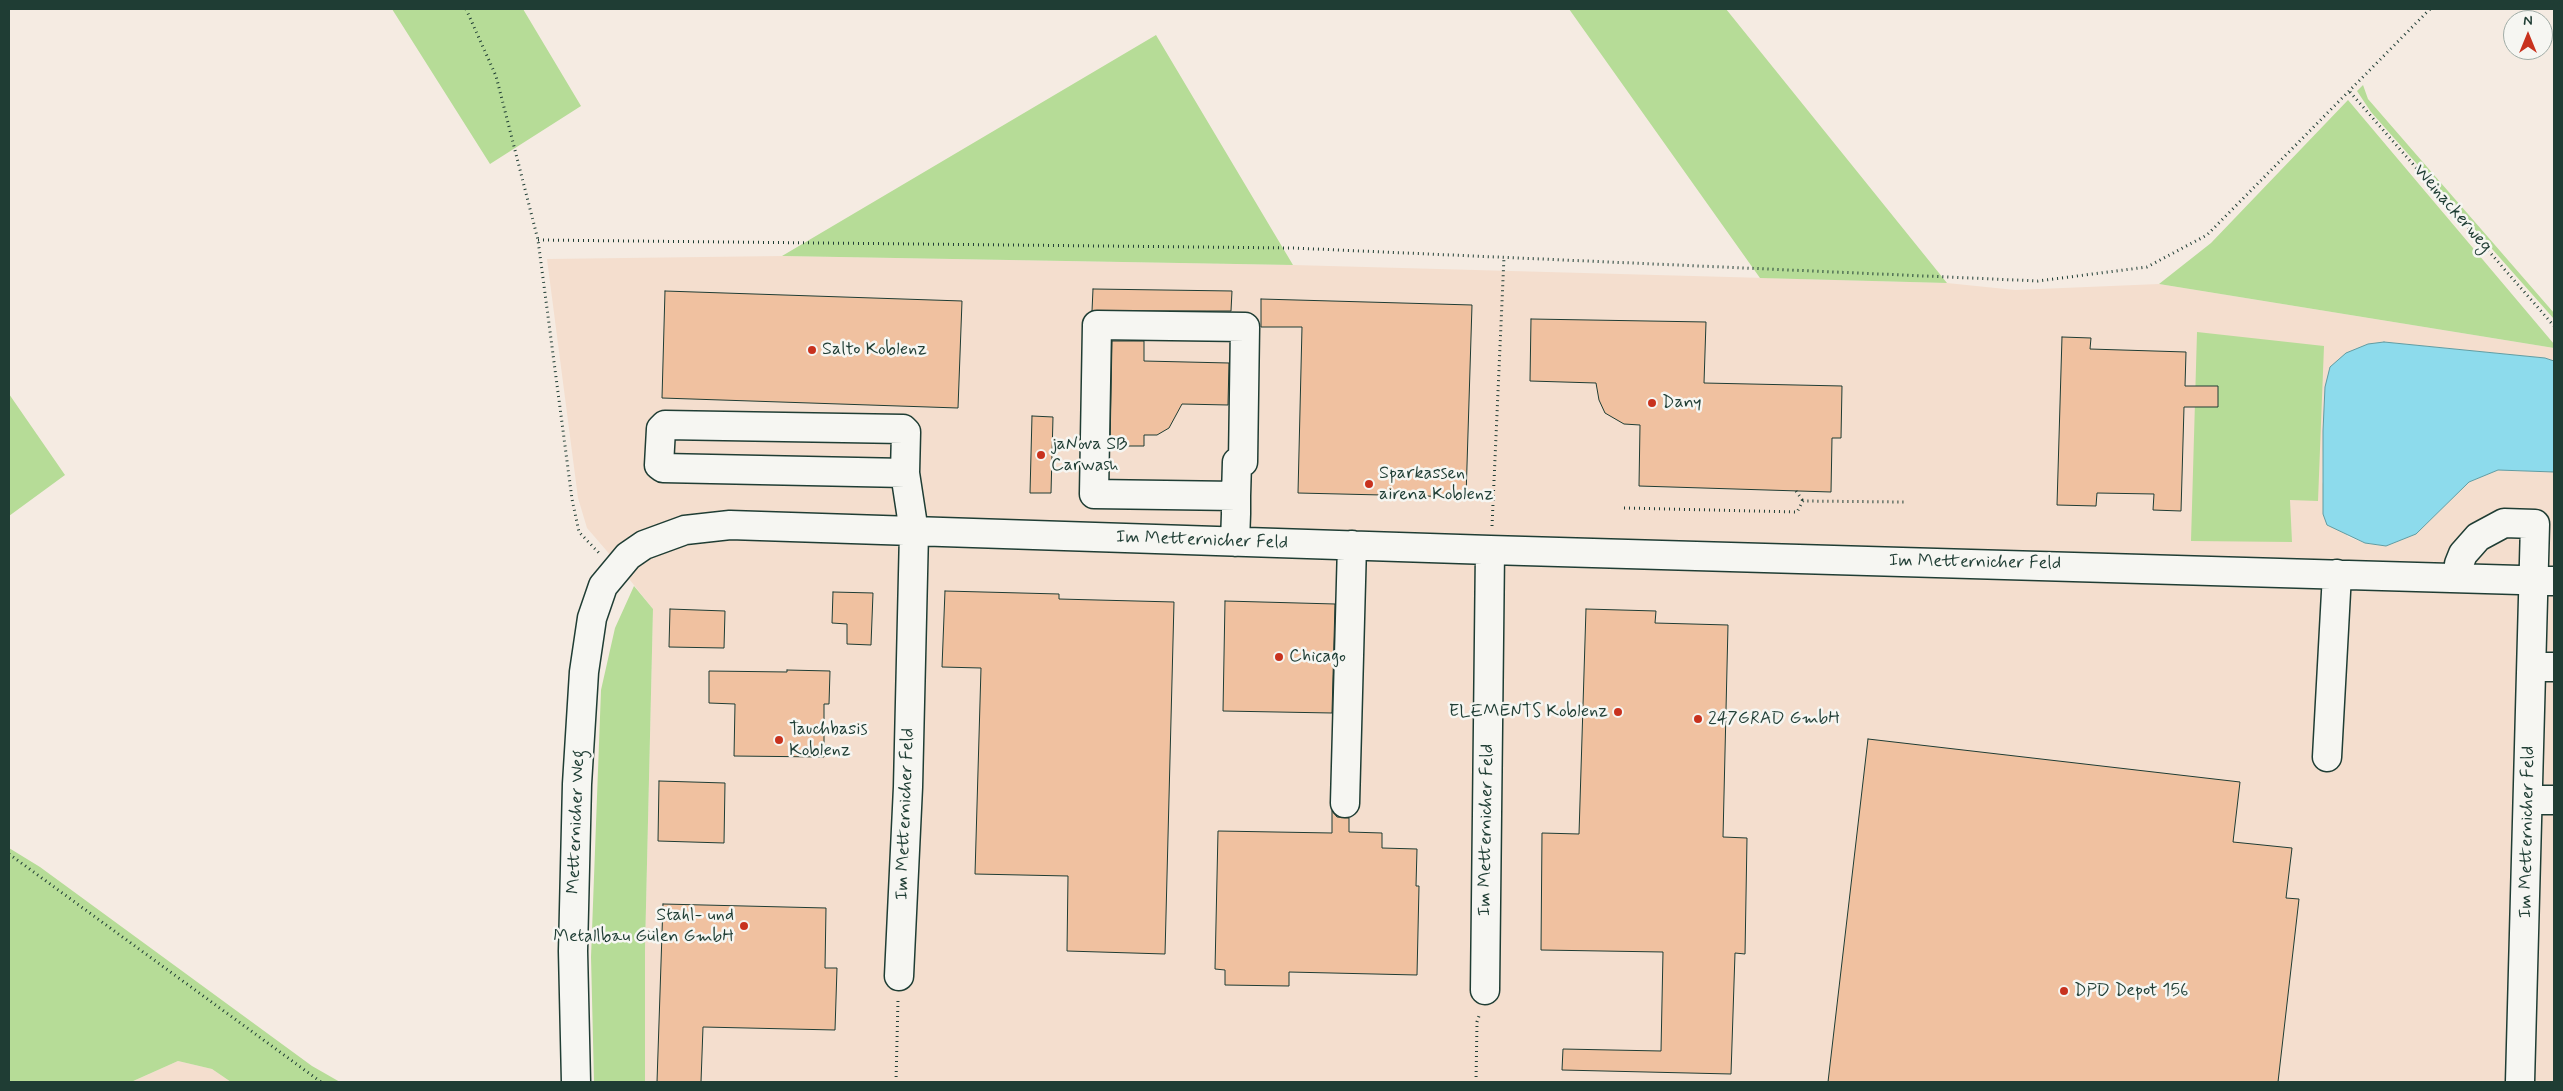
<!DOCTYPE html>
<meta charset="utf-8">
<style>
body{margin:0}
#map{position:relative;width:2563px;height:1091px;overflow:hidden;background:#f5ebe2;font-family:Mynerve,sans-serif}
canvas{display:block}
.frame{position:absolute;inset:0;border:10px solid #1f3d34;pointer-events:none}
.north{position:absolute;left:2503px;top:10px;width:50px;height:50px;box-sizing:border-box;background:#f6f6f2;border:1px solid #a0aca6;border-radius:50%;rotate:0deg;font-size:14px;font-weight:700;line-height:20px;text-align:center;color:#1f3d34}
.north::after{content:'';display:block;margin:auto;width:18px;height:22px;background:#c8321e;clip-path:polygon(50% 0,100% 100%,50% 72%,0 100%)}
</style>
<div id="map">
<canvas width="2563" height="1091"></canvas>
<div class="frame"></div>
<div class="north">N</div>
</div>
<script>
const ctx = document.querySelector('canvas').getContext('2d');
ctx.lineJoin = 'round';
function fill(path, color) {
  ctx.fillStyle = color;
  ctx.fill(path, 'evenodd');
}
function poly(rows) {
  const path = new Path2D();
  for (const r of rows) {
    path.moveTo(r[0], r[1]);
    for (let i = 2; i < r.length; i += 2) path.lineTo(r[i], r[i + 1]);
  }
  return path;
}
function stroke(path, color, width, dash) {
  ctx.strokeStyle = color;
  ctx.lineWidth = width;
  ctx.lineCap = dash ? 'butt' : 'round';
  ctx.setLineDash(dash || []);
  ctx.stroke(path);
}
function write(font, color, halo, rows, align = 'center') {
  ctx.font = font + ' Mynerve,sans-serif';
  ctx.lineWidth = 5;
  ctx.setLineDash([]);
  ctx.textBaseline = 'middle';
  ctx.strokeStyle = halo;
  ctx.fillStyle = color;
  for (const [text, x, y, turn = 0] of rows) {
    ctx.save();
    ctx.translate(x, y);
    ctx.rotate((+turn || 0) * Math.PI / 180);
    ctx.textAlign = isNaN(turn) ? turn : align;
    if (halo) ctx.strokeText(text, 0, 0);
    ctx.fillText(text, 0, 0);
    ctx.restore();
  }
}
fill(poly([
 [782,256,1293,265,1947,283,2015,290,2159,284,2554,348,2554,361,2545,358,2384,342,2325,387,2322,482,2348,537,2365,543,2386,546,2416,534,2469,482,2498,470,2554,472,2554,1082,645,1082,645,949,653,609,606,550,587,528,578,498,547,259],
 [178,1061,212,1069,231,1082,131,1082]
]), '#f4dece');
fill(poly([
 [392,9,523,9,581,106,490,164],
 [1569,9,1726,9,1947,283,1760,278],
 [1156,35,1293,265,782,256],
 [2363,85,2368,99,2554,313,2554,319,2371,112,2357,91],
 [2348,100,2554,344,2554,348,2159,284,2211,243],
 [2197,332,2324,346,2318,501,2290,500,2292,542,2191,541],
 [9,394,65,475,9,516],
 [634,586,653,609,645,949,645,1082,594,1082,591,957,601,690,615,628],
 [9,848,40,867,312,1066,340,1082,231,1082,212,1069,178,1061,131,1082,9,1082]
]), '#b6dc97');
const water = poly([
 [2384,342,2545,358,2554,361,2554,472,2498,470,2469,482,2416,534,2386,546,2365,543,2327,525,2323,514,2323,431,2325,387,2330,367,2346,353,2368,344,2384,342]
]);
fill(water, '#8ddbec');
stroke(water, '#619ca2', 1);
const building = poly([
 [1093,289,1232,291,1231,311,1092,311,1093,289],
 [665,291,962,301,958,408,662,398,665,291],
 [1261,299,1472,305,1466,497,1298,493,1302,327,1261,327,1261,299],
 [1531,319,1706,322,1704,383,1842,386,1841,438,1832,438,1831,492,1639,486,1640,425,1624,424,1605,413,1599,400,1596,383,1530,381,1531,319],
 [2062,337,2091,338,2090,349,2186,352,2185,386,2218,386,2218,407,2184,407,2181,511,2153,510,2154,494,2097,493,2096,506,2057,505,2062,337],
 [1112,341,1144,341,1144,361,1229,363,1228,405,1182,404,1169,428,1157,435,1144,435,1144,446,1110,446,1112,341],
 [1032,416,1053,417,1051,493,1030,493,1032,416],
 [945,591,1059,594,1059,599,1174,602,1165,954,1067,951,1068,876,975,874,981,668,942,667,945,591],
 [833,592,873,593,871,645,847,644,847,624,832,623,833,592],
 [1225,601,1335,604,1332,713,1223,711,1225,601],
 [670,609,725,611,724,648,669,647,670,609],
 [1586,609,1656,611,1655,623,1728,625,1723,837,1747,838,1745,954,1735,953,1731,1074,1562,1070,1563,1049,1661,1051,1663,952,1541,950,1542,833,1579,834,1586,609],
 [787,670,830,671,829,704,824,704,824,757,734,756,735,704,709,703,709,671,787,672,787,670],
 [1868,739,2240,782,2233,842,2292,848,2286,898,2299,899,2278,1082,1828,1082,1868,739],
 [659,781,725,783,724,843,658,841,659,781],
 [1332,811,1337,817,1349,818,1349,832,1382,833,1382,848,1417,849,1416,886,1419,886,1417,975,1289,972,1289,986,1225,985,1225,970,1215,969,1218,831,1332,833,1332,811],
 [663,904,826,908,825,968,837,968,835,1030,703,1027,701,1082,657,1082,663,904]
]);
fill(building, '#f0c1a0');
stroke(building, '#1f3d34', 1);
const minor = poly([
 [1235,542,1236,514,1236,496,1237,462,1243,462,1245,327,1097,325,1094,494,1236,496],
 [2459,577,2459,564,2463,554,2478,537,2504,523,2535,524,2520,1082],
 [2532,667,2554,667],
 [2327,757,2337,574],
 [2529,800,2554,800],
 [1345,803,1352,545],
 [899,976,908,787,914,532,905,473,906,432,903,429,665,425,661,429,659,465,663,468,905,473],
 [1485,990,1490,550],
 [576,1082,573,951,577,784,584,672,592,618,603,586,628,556,644,545,685,530,730,525,1490,550,2554,581]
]);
stroke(minor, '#1f3d34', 31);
stroke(poly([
 [466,9,496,76,538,240,572,499,579,532,599,553],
 [2350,92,2554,326],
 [538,240,1293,248,2038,281,2147,267,2207,235,2430,9],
 [1796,491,1803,501],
 [1624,508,1797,512,1803,501,1904,502],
 [1492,526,1504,257],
 [9,854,321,1082],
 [896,1082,898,1000],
 [1476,1082,1477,1022,1480,1013]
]), '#1f3d34', 3, [1, 4]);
stroke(minor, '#f6f6f2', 28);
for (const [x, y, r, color] of [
 [812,350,5,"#c8321e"],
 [1652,403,5,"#c8321e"],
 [1041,455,5,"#c8321e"],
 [1369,484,5,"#c8321e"],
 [1279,657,5,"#c8321e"],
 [1618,712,5,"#c8321e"],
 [1698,719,5,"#c8321e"],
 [779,740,5,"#c8321e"],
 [744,926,5,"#c8321e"],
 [2064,991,5,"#c8321e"]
]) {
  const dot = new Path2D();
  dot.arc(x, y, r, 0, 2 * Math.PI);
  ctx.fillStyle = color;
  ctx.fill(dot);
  stroke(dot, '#f6f6f2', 2);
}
write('18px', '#1f3d34', '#f6f6f2', [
 ["Weinackerweg",2452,209,49],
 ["Im Metternicher Feld",1202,541,2],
 ["Im Metternicher Feld",1975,563,1],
 ["Im Metternicher Feld",906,814,-88],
 ["Metternicher Weg",577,822,-88],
 ["Im Metternicher Feld",1487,830,-89],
 ["Im Metternicher Feld",2528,832,-89]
]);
write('18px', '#1f3d34', '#f6f6f2', [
 ["Salto Koblenz",822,350],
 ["Dany",1662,403],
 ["jaNova SB",1051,445],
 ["Carwash",1051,466],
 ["Sparkassen",1379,474],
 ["airena Koblenz",1379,495],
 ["Chicago",1289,657],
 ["ELEMENTS Koblenz",1608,712,"right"],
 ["247GRAD GmbH",1708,719],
 ["Tauchbasis",789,730],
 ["Koblenz",789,751],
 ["Stahl- und",734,916,"right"],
 ["Metallbau Gülen GmbH",734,937,"right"],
 ["DPD Depot 156",2074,991]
], 'left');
</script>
